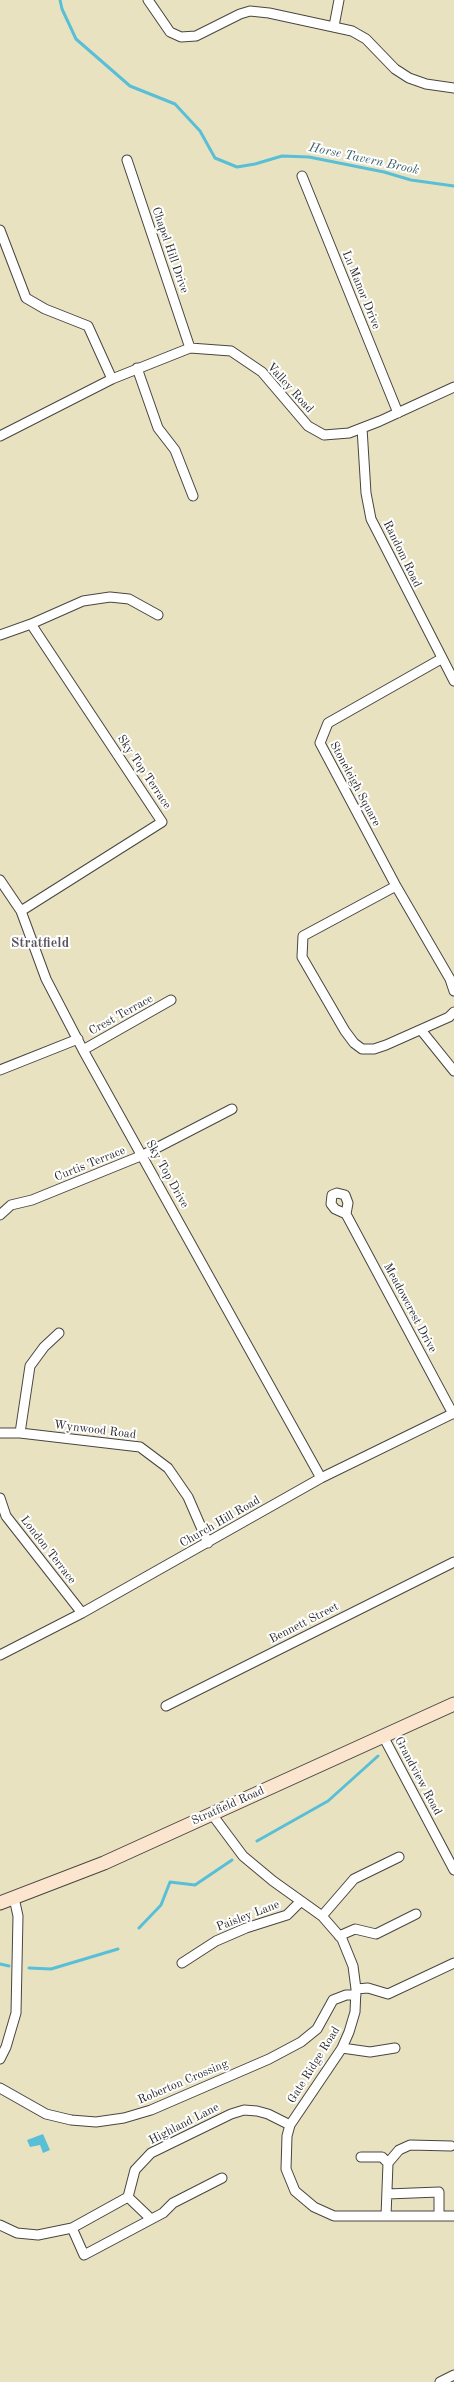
<!DOCTYPE html>
<style>
body{margin:0}
canvas{display:block;background:#e9e2c1}
</style>
<canvas width="454" height="2382"></canvas>
<script>
const ctx = document.querySelector('canvas').getContext('2d');
ctx.lineJoin = 'round';
function fill(path, color) {
  ctx.fillStyle = color;
  ctx.fill(path, 'evenodd');
}
function poly(rows) {
  const path = new Path2D();
  for (const r of rows) {
    path.moveTo(r[0], r[1]);
    for (let i = 2; i < r.length; i += 2) path.lineTo(r[i], r[i + 1]);
  }
  return path;
}
function stroke(path, color, width, dash) {
  ctx.strokeStyle = color;
  ctx.lineWidth = width;
  ctx.lineCap = dash ? 'butt' : 'round';
  ctx.setLineDash(dash || []);
  ctx.stroke(path);
}
function write(font, color, halo, rows, align = 'center') {
  ctx.font = font + ' "Old Standard TT",serif';
  ctx.lineWidth = 4;
  ctx.setLineDash([]);
  ctx.textBaseline = 'middle';
  ctx.strokeStyle = halo;
  ctx.fillStyle = color;
  for (const [text, x, y, turn = 0] of rows) {
    ctx.save();
    ctx.translate(x, y);
    ctx.rotate((+turn || 0) * Math.PI / 180);
    ctx.textAlign = isNaN(turn) ? turn : align;
    if (halo) ctx.strokeText(text, 0, 0);
    ctx.fillText(text, 0, 0);
    ctx.restore();
  }
}
fill(poly([
 [43,2134,50,2150,43,2153,40,2145,30,2147,27,2140]
]), '#59bfd7');
stroke(poly([
 [60,0,62,9,76,39,130,86,175,104,200,131,215,158,237,167,255,164,282,156,309,157,384,172,411,180,454,186],
 [257,1841,328,1801,378,1756],
 [139,1928,161,1905,170,1882,195,1885,232,1860],
 [0,1964,9,1966],
 [29,1968,51,1969,118,1949]
]), '#59bfd7', 3);
const street = poly([
 [148,0,170,32,181,37,196,36,240,14,250,11,269,13,352,31,366,39,395,69,409,78,426,84,454,88],
 [334,26,339,0],
 [127,160,190,348],
 [302,176,398,413],
 [0,230,26,298,45,309,88,326,112,379],
 [137,368,158,428,175,450,193,496],
 [362,428,366,493,371,519,454,681],
 [0,436,112,379,190,348,231,351,262,372,308,426,324,435,349,433,380,421,454,387],
 [0,635,31,624,83,601,110,597,129,599,158,615],
 [441,659,328,723,320,743,396,886,450,979,454,991],
 [0,880,21,911,46,979,83,1050,321,1478],
 [396,886,303,936,302,957,345,1031,354,1043,362,1049,374,1049,386,1045,449,1017,454,1012],
 [21,911,162,822,31,624],
 [421,1030,454,1071],
 [83,1050,171,1000],
 [0,1070,78,1039],
 [346,1214,348,1203,345,1195,337,1193,332,1195,331,1204,335,1209,346,1214,453,1414],
 [0,1215,11,1205,32,1200,143,1155,232,1109],
 [0,1433,20,1433,140,1447,168,1468,188,1497,208,1543],
 [20,1433,30,1366,44,1347,59,1333],
 [0,1498,6,1516,82,1613],
 [0,1655,82,1613,321,1478,454,1413],
 [166,1706,454,1562],
 [383,1736,454,1870],
 [211,1813,243,1856,273,1881,322,1916,342,1939,353,1966,356,1989,355,2012,349,2032,342,2048,290,2125,287,2136,286,2169,295,2191,314,2207,334,2216,454,2216],
 [322,1916,354,1879,399,1857],
 [339,1936,355,1929,376,1934,416,1914],
 [182,1963,216,1941,246,1928,287,1915,300,1902],
 [356,1989,368,1988,388,1994,454,1963],
 [342,2048,370,2052,395,2048],
 [0,2059,6,2047,16,2013,18,1916,14,1898],
 [0,2088,46,2114,71,2120,96,2122,124,2118,151,2110,269,2059,301,2042,317,2029,333,2000,346,1995,356,1995],
 [361,2157,382,2157,388,2163],
 [387,2194,439,2192,439,2216],
 [128,2197,151,2219],
 [386,2216,388,2163,399,2150,410,2145,451,2146],
 [0,2225,17,2233,38,2235,72,2228,128,2197,135,2170,151,2153,231,2114,244,2110,257,2111,268,2114,290,2125],
 [72,2228,84,2255,163,2213,173,2203,222,2178],
 [440,2382,454,2375]
]);
const secondary = poly([
 [0,1903,104,1863,454,1704]
]);
stroke(street, '#484642', 11);
stroke(secondary, '#484642', 15);
stroke(street, '#fff', 9);
stroke(secondary, '#fce5cf', 13);
write('12px', '#2b2b2b', '#fff', [
 ["Chapel Hill Drive",170,250,71],
 ["Lu Manor Drive",361,290,68],
 ["Valley Road",290,388,48],
 ["Random Road",402,554,64],
 ["Sky Top Terrace",144,772,56],
 ["Stoneleigh Square",355,784,62],
 ["Crest Terrace",121,1015,-29],
 ["Curtis Terrace",90,1164,-22],
 ["Sky Top Drive",167,1174,61],
 ["Meadowcrest Drive",410,1308,62],
 ["Wynwood Road",95,1430,7],
 ["Church Hill Road",220,1522,-30],
 ["London Terrace",48,1550,52],
 ["Bennett Street",304,1623,-27],
 ["Grandview Road",418,1776,62],
 ["Stratfield Road",228,1806,-24],
 ["Paisley Lane",248,1916,-21],
 ["Gate Ridge Road",314,2065,-58],
 ["Roberton Crossing",183,2082,-23],
 ["Highland Lane",184,2124,-27]
]);
write('italic 13px', '#3b5f67', '#fff', [
 ["Horse Tavern Brook",364,159,12]
]);
write('bold 14px', '#5b5360', '#fff', [
 ["Stratfield",40,943]
]);
</script>
